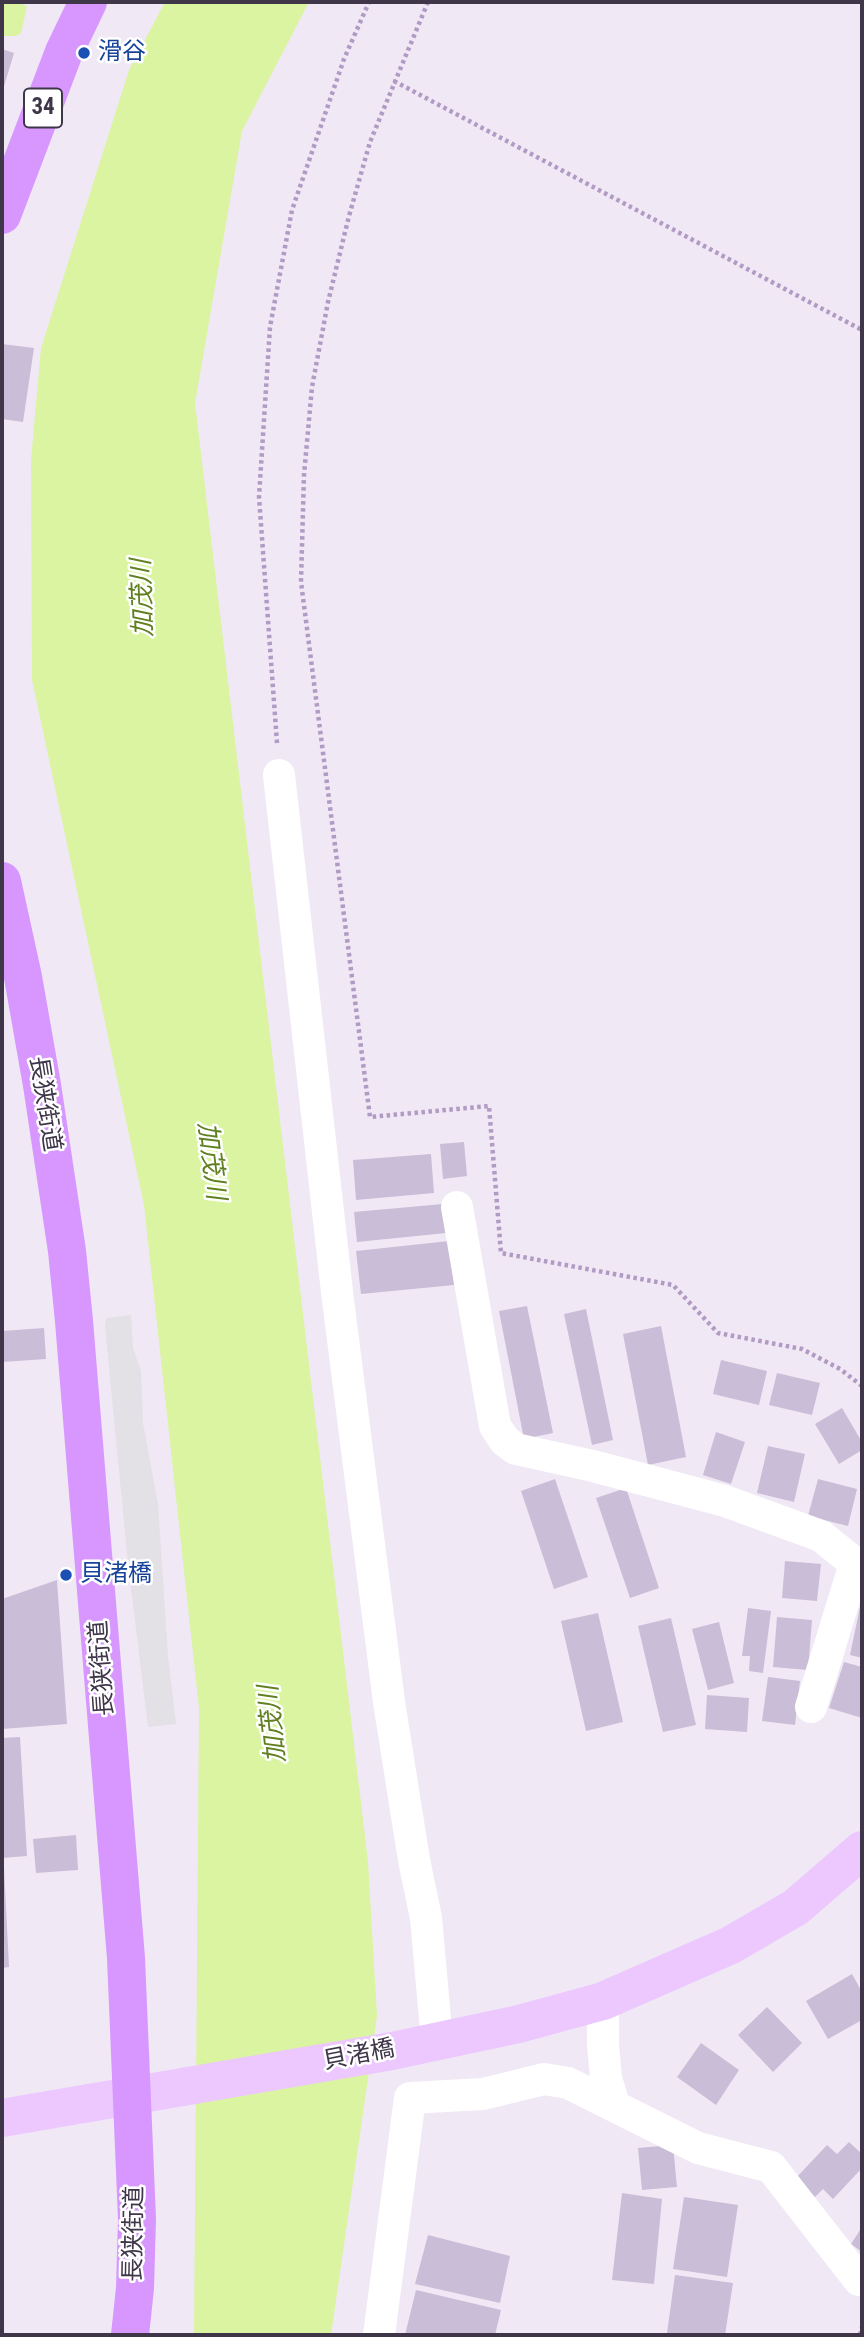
<!DOCTYPE html>
<meta charset="utf-8">
<style>
body{margin:0}
#map{position:relative;width:864px;height:2337px;overflow:hidden;background:#f0e8f5;font-family:"Roboto Condensed",sans-serif}
canvas{display:block}
.frame{position:absolute;inset:0;border:4px solid #3f3649;pointer-events:none}
</style>
<div id="map">
<canvas width="864" height="2337"></canvas>
<div class="frame"></div>
</div>
<script>
const ctx = document.querySelector('canvas').getContext('2d');
ctx.lineJoin = 'round';
function fill(path, color) {
  ctx.fillStyle = color;
  ctx.fill(path, 'evenodd');
}
function poly(rows) {
  const path = new Path2D();
  for (const r of rows) {
    path.moveTo(r[0], r[1]);
    for (let i = 2; i < r.length; i += 2) path.lineTo(r[i], r[i + 1]);
  }
  return path;
}
function stroke(path, color, width, dash) {
  ctx.strokeStyle = color;
  ctx.lineWidth = width;
  ctx.lineCap = dash ? 'butt' : 'round';
  ctx.setLineDash(dash || []);
  ctx.stroke(path);
}
function write(font, color, halo, rows, align = 'center') {
  ctx.font = font + ' "Roboto Condensed","Noto Sans JP",sans-serif';
  ctx.lineWidth = 5;
  ctx.setLineDash([]);
  ctx.textBaseline = 'middle';
  ctx.strokeStyle = halo;
  ctx.fillStyle = color;
  for (const [text, x, y, turn = 0] of rows) {
    ctx.save();
    ctx.translate(x, y);
    ctx.rotate((+turn || 0) * Math.PI / 180);
    ctx.textAlign = isNaN(turn) ? turn : align;
    if (halo) ctx.strokeText(text, 0, 0);
    ctx.fillText(text, 0, 0);
    ctx.restore();
  }
}
fill(poly([
 [131,1315,133,1348,141,1371,143,1423,158,1504,168,1656,176,1724,148,1727,128,1564,105,1326,106,1318]
]), '#e3e0e6');
fill(poly([
 [2,2,19,2,27,7,21,33,16,36,2,36],
 [165,2,309,2,242,131,195,403,368,1862,377,2016,331,2335,194,2335,199,1708,144,1205,32,680,31,460,41,348,129,70]
]), '#daf4a1');
fill(poly([
 [2,49,14,53,2,93],
 [2,344,34,348,23,422,2,419],
 [464,1142,467,1176,443,1179,440,1144],
 [431,1154,434,1193,356,1200,353,1160],
 [443,1204,446,1233,357,1242,354,1212],
 [449,1241,454,1285,361,1294,356,1251],
 [527,1306,553,1433,524,1439,499,1311],
 [586,1309,613,1440,592,1445,564,1314],
 [661,1326,686,1457,648,1465,623,1334],
 [44,1328,46,1359,2,1362,2,1331],
 [721,1360,767,1371,759,1405,713,1394],
 [777,1373,820,1383,812,1415,769,1405],
 [842,1408,862,1442,862,1450,839,1464,815,1424],
 [716,1432,745,1442,731,1484,703,1475],
 [768,1446,805,1454,794,1502,757,1493],
 [555,1479,588,1577,554,1589,521,1491],
 [818,1479,857,1489,848,1526,808,1516],
 [626,1488,659,1588,630,1598,596,1498],
 [785,1561,821,1564,817,1601,782,1598],
 [57,1580,67,1724,2,1729,2,1599],
 [861,1602,862,1603,862,1658,850,1655],
 [748,1608,771,1611,763,1673,749,1671,750,1656,742,1656],
 [598,1613,623,1722,586,1731,561,1621],
 [777,1617,812,1620,808,1670,773,1667],
 [671,1618,696,1725,663,1732,638,1626],
 [719,1622,734,1683,708,1690,692,1629],
 [844,1662,862,1667,862,1718,829,1708],
 [768,1677,800,1681,795,1725,762,1721],
 [707,1695,749,1698,747,1732,705,1729],
 [20,1737,27,1856,2,1858,2,1738],
 [76,1835,78,1870,36,1873,33,1839],
 [2,1868,4,1868,9,1967,2,1968],
 [852,1974,862,1992,862,2020,828,2039,806,2001],
 [767,2007,802,2043,773,2072,738,2035],
 [701,2043,739,2070,716,2105,677,2077],
 [849,2142,862,2154,862,2168,833,2199,823,2189,815,2197,795,2179,827,2145,837,2154],
 [673,2145,677,2187,642,2190,638,2148],
 [622,2193,662,2199,654,2284,612,2280],
 [684,2197,738,2205,727,2277,673,2269],
 [862,2227,862,2252,851,2244],
 [428,2235,510,2256,500,2303,415,2284],
 [675,2275,733,2283,725,2335,684,2335,667,2333],
 [416,2290,501,2310,495,2335,405,2335]
]), '#cabdd7');
stroke(poly([
 [428,2,370,142,349,216,328,302,312,387,304,475,301,582,370,1117,489,1106,501,1253,673,1285,718,1333,802,1349,840,1369,862,1386],
 [394,81,862,330],
 [277,743,259,497,270,327,292,210,344,59,369,2],
 [860,2335,862,2327]
]), '#b19ac3', 4.5, [3.5, 3.5]);
stroke(poly([
 [279,775,337,1292,389,1702,414,1860,426,1918,437,2041],
 [457,1207,495,1426,505,1441,516,1449,593,1466,725,1501,821,1536,862,1569],
 [811,1707,855,1564],
 [603,2001,603,2045,606,2078,614,2105],
 [379,2335,410,2098,483,2094,544,2079,568,2083,698,2148,771,2167,859,2280,862,2275]
]), '#fff', 32);
stroke(poly([
 [2,2118,392,2051,519,2024,603,2001,731,1945,796,1907,862,1850]
]), '#ecc8ff', 38);
stroke(poly([
 [2,215,64,52,88,2],
 [2,881,23,977,42,1085,67,1251,74,1321,126,1958,137,2219,135,2288,130,2335]
]), '#d797ff', 38);
for (const [x, y, r, color] of [
 [84,53,7,"#1a4fb4"],
 [66,1575,7,"#1a4fb4"]
]) {
  const dot = new Path2D();
  dot.arc(x, y, r, 0, 2 * Math.PI);
  ctx.fillStyle = color;
  ctx.fill(dot);
  stroke(dot, '#fff', 2.5);
}
for (const [x, y, w] of [
 [43,108,38]
]) {
  const box = new Path2D();
  box.roundRect(x - w / 2, y - 19.5, w, 39, 5);
  ctx.fillStyle = '#fff';
  ctx.fill(box);
  stroke(box, '#3f3649', 2);
}
write('bold 23px', '#3f3649', null, [
 ["34",43,108]
]);
write('24px', '#164399', '#fff', [
 ["滑谷",98,53],
 ["貝渚橋",80,1575]
], 'left');
write('24px', '#3f3649', '#fff', [
 ["長狭街道",44,1104,81],
 ["長狭街道",103,1668,-94],
 ["貝渚橋",359,2056,-11],
 ["長狭街道",135,2234,-89]
]);
write('italic 26px', '#608021', '#fff', [
 ["加茂川",144,598,-92],
 ["加茂川",210,1161,83],
 ["加茂川",274,1724,-96]
]);
</script>
